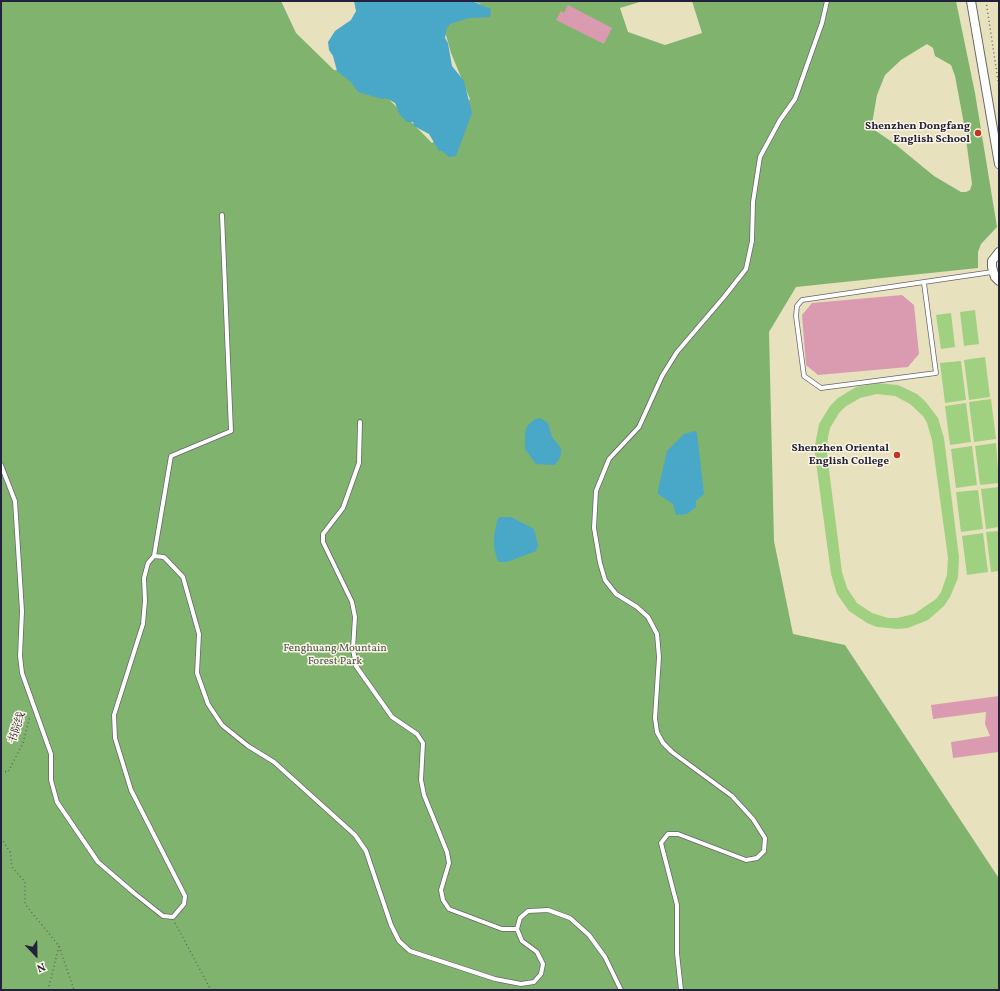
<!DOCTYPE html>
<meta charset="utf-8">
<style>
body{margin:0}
#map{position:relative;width:1000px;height:991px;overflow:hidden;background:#e8e1be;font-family:Vollkorn,serif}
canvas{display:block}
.frame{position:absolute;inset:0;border:2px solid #22223b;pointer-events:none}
.north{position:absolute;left:16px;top:935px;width:40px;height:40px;-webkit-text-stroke:3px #fcf5e5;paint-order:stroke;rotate:158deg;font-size:11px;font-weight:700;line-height:16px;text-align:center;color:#22223b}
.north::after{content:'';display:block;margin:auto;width:14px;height:18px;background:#22223b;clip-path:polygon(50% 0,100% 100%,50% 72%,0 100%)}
</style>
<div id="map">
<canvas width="1000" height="991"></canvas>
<div class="frame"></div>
<div class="north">N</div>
</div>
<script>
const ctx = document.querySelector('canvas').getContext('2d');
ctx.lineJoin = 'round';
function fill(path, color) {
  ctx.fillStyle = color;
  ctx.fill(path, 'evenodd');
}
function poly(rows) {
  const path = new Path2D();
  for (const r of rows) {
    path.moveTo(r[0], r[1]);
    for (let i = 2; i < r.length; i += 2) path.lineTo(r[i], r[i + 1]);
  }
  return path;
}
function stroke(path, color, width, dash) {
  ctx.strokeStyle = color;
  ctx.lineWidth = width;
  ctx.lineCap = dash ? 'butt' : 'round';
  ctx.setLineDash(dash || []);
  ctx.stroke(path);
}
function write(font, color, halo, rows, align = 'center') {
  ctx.font = font + ' Vollkorn,"Noto Serif SC",serif';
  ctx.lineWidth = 3;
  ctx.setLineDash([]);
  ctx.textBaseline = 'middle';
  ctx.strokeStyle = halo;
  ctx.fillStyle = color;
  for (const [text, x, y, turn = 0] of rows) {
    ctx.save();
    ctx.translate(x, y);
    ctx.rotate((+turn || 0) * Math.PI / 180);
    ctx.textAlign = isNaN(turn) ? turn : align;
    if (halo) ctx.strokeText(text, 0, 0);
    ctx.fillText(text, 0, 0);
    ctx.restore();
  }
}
fill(poly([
 [975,310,979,344,964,346,960,312],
 [951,313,955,347,941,349,936,315],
 [985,357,990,397,969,400,964,360],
 [961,361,966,400,945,403,940,363],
 [877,383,898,385,917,394,925,401,938,418,944,438,959,557,958,578,950,597,944,606,928,620,908,628,898,629,877,627,867,623,849,611,837,594,831,574,815,455,815,445,819,424,830,406,838,398,856,387],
 [877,394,895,396,910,404,923,416,927,423,932,440,948,558,947,575,941,592,936,599,914,614,897,618,888,618,872,613,857,603,847,588,842,572,827,454,828,437,830,428,839,413,845,407,860,398],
 [991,399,996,439,974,442,969,402],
 [966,403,971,442,950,445,945,406],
 [996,443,999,483,980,485,975,446],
 [972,446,977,485,956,488,951,449],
 [999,487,999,527,986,529,981,489],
 [978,490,983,529,961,532,956,492],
 [999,531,999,571,991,572,986,532],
 [983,533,988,572,967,575,962,536]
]), '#a0d180');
fill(poly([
 [1,1,281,1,296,33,334,70,362,72,432,143,456,127,457,114,470,99,451,53,442,21,481,4,472,1,643,1,620,8,628,32,665,45,702,33,692,1,956,1,975,93,997,227,981,244,978,252,978,268,796,287,769,332,774,541,793,634,845,645,998,877,999,990,1,990],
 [927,44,933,48,935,56,951,65,955,76,964,124,972,184,970,190,966,192,961,192,934,176,895,144,873,129,872,124,877,95,885,75,901,60]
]), '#80b36e');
fill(poly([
 [354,1,472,1,491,9,490,17,469,18,450,24,447,28,445,38,448,43,452,66,464,81,472,113,456,156,449,157,442,151,439,151,429,134,414,126,413,122,407,122,400,115,395,103,386,98,382,99,358,92,351,82,337,71,333,56,329,50,328,42,335,31,351,20,356,11],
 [540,418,548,423,552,437,561,448,561,453,559,460,554,465,536,464,525,449,525,435,527,426,535,419],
 [695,431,697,433,704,494,696,501,696,507,687,514,676,515,673,504,658,494,658,490,667,451,684,434],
 [499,517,511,517,534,529,538,545,536,551,507,562,498,562,494,548,494,536,497,521]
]), '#49a7c8');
fill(poly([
 [568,5,612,28,604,44,556,20,561,11,564,13],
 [902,295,914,305,919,354,908,367,818,375,806,365,802,315,812,303],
 [999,696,999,752,953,758,951,742,990,736,985,724,986,712,933,719,931,705]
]), '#da9bb0');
const lane = poly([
 [924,283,936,373,821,388,804,376,796,316,797,306,802,300,992,272],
 [360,422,359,463,343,508,323,534,323,542,352,602,355,617,353,649,356,666,392,717,417,734,423,743,421,780,424,795,447,852,449,863,441,890,443,900,449,909,502,929,517,929],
 [1,465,15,501,22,611,20,656,22,673,51,754,51,780,57,802,98,862,134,893,163,916,173,917,184,904,185,896,131,790,115,738,114,715,143,624,145,601,144,578,148,563,154,556,164,557,183,577,199,634,197,673,208,704,222,725,248,746,274,762,355,835,366,851,391,925,399,941,410,951,495,979,521,984,534,982,541,974,543,964,537,952,522,941,517,929,520,918,528,911,548,910,570,918,589,935,605,957,621,990],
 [154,556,171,456,231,431,222,215],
 [681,990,677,953,677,905,661,843,668,834,678,834,746,860,757,858,764,851,765,838,753,819,732,796,672,752,663,743,657,732,655,718,659,657,657,634,648,617,637,607,616,594,605,580,600,563,594,528,596,491,609,459,639,427,662,376,677,352,724,297,746,269,752,241,753,202,760,157,780,120,795,99,822,23,827,1]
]);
const street = poly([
 [971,1,999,164],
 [999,252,992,261,992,267,995,277,999,281]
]);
stroke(lane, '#676569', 5.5);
stroke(street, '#676569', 10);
stroke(poly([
 [986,1,999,87],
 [1,771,8,772,23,743,30,716],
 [1,838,10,852,12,867,25,882,25,904,59,946,74,990],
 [175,923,211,990],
 [48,990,59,946]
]), '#676569', 1.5, [1, 3]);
stroke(lane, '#fff', 4);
stroke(street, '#fff', 8);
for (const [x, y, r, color] of [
 [978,133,4,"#c8321e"],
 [897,455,4,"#c8321e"]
]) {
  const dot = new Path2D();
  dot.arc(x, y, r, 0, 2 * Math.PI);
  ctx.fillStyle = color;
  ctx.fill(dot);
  stroke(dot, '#fcf5e5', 1.5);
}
write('bold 11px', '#22223b', '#fcf5e5', [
 ["Shenzhen Dongfang",970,127],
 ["English School",970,140],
 ["Shenzhen Oriental",889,449],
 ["English College",889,462]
], 'right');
write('11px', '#485750', '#fcf5e5', [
 ["Fenghuang Mountain",335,649],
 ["Forest Park",335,662]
]);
write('11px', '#22223b', '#fcf5e5', [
 ["书院线",18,728,-72]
]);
</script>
